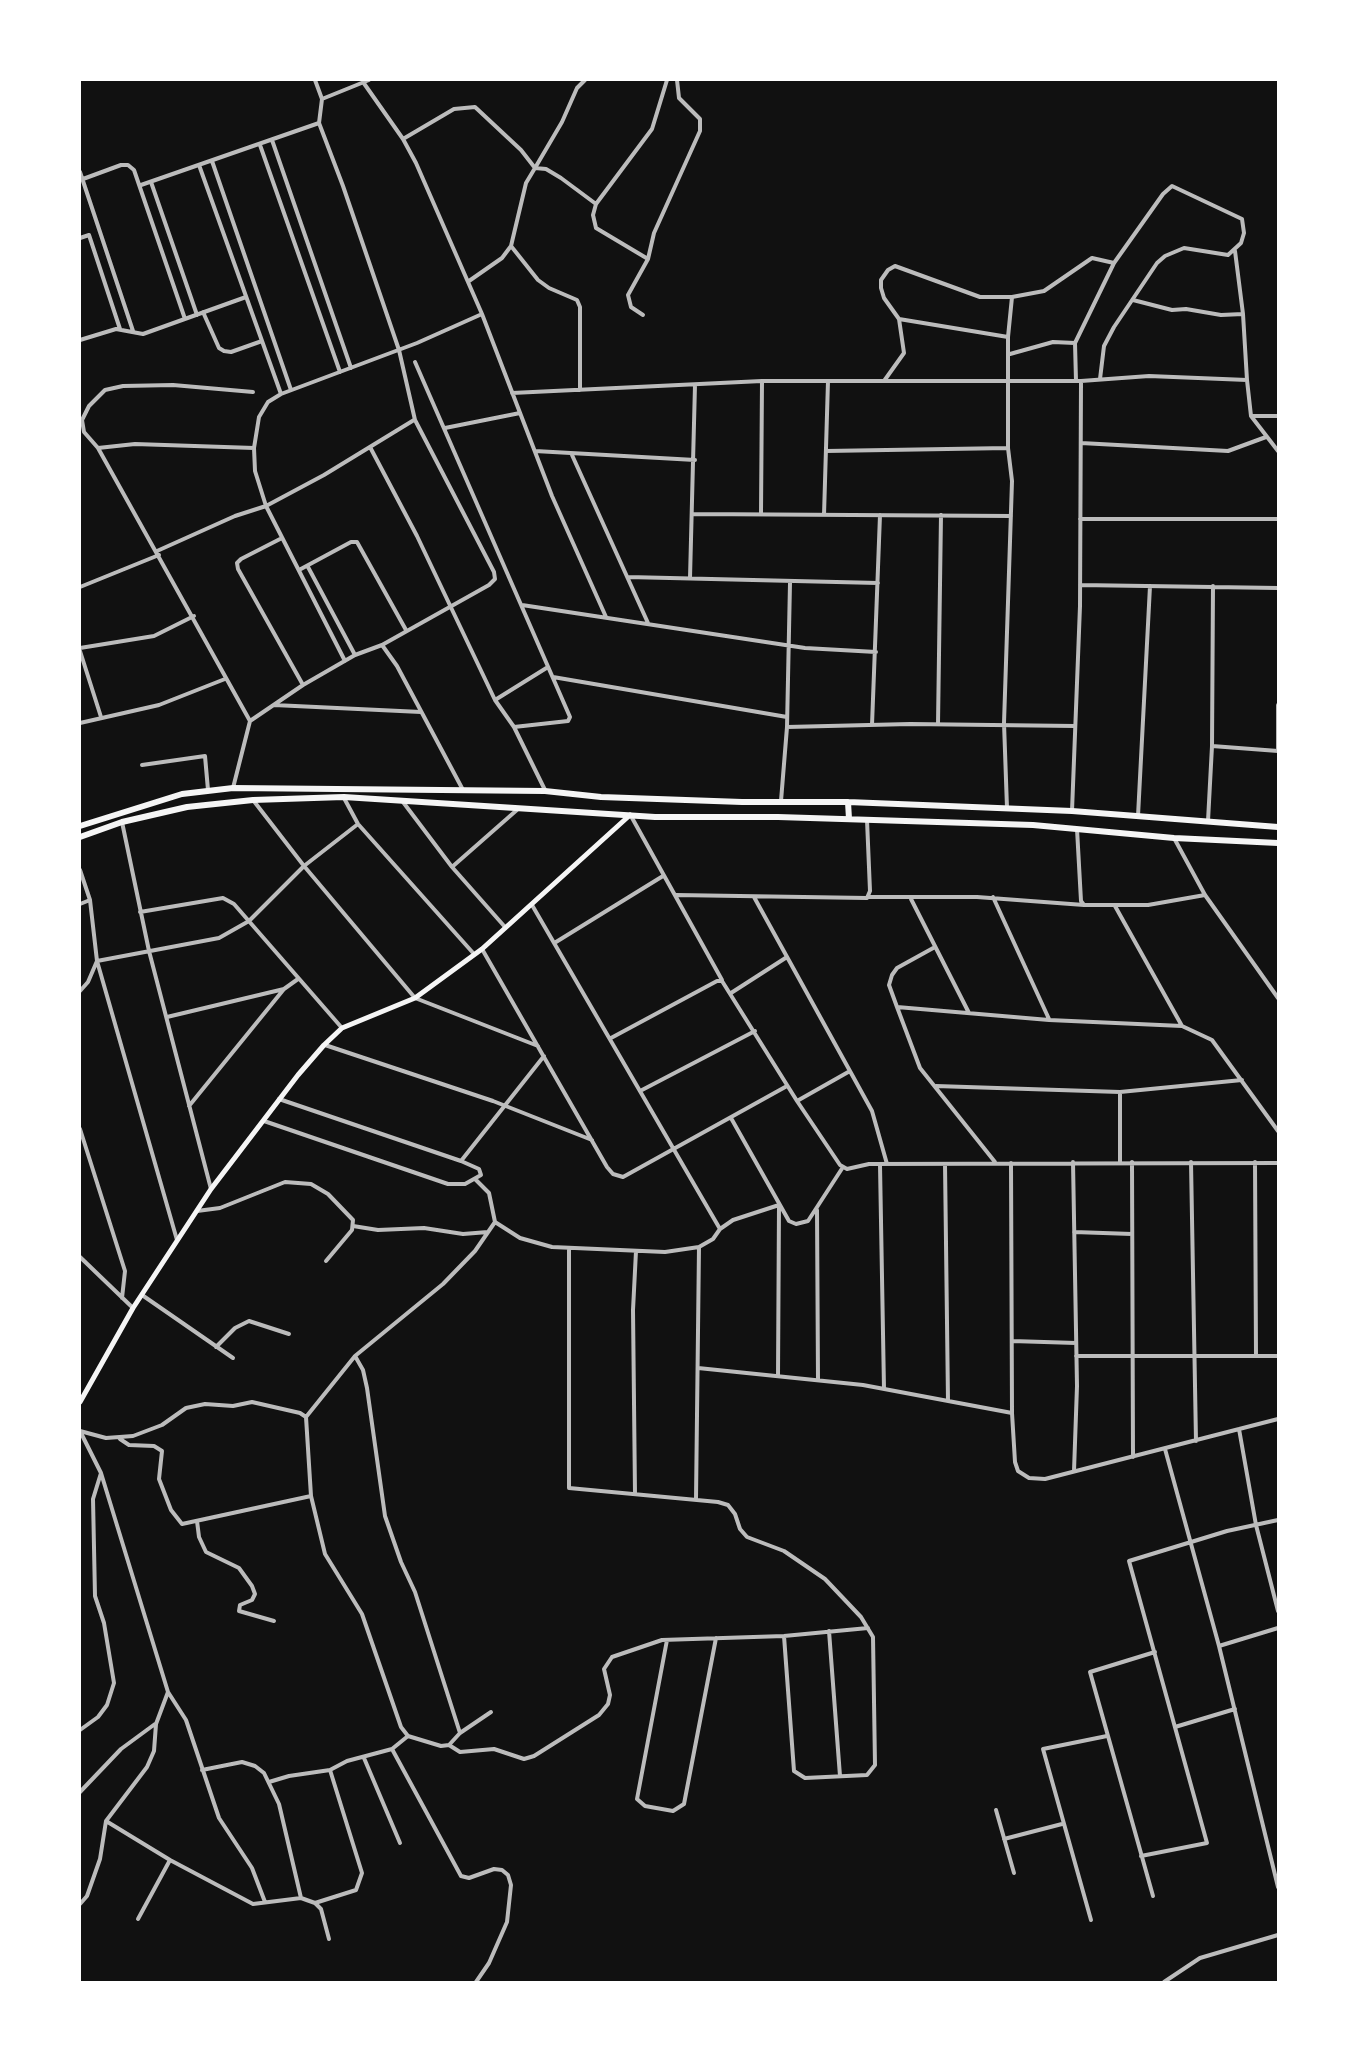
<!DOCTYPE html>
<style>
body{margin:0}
#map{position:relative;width:1358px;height:2062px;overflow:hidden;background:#111;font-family:Signika,sans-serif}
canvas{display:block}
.frame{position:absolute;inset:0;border:81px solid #fff;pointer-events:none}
</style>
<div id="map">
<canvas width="1358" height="2062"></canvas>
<div class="frame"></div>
</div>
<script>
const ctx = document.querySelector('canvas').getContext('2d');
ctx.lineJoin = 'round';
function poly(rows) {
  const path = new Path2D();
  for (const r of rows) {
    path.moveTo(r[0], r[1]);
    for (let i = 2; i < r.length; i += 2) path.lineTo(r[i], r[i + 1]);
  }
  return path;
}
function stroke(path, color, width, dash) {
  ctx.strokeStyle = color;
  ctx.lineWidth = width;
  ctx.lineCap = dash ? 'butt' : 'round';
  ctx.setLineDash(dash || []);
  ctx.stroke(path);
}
stroke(poly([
 [363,82,403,139,416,163,482,314,552,496,606,617],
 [322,99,369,80],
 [403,139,454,109,475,107,521,150,535,168,562,122,577,88,585,80],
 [272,140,351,368],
 [260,145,340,372],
 [212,161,291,390],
 [199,165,281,394],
 [80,172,133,331],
 [83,179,121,165,128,165,134,170,185,319],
 [151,182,197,315],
 [141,185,319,123],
 [80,238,89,235,120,329],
 [511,246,538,280,549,288,577,300,580,307,580,390],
 [1235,251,1243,314],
 [648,259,596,228,593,215,596,204,652,129,667,80],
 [469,281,502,258,511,246,526,183,535,168,546,169,561,178,596,204],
 [1133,300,1172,310,1186,309,1221,315,1243,314,1247,380],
 [203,312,219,348,224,351,231,352,262,341],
 [643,315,631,307,628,295,648,259,654,233,700,131,700,119,679,98,677,80],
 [899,319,1008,337],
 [80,340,116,329,143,334,246,297],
 [1010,354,1053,342,1075,343],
 [415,362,570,717,568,721,514,727],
 [884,381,904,353,899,319,884,298,881,288,881,280,888,270,895,266,980,297,1012,297,1044,291,1092,258,1114,263],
 [1076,381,1075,343,1114,263,1163,194,1172,186,1242,219,1244,233,1241,243,1228,255,1184,248,1165,256,1157,263,1114,327,1104,346,1100,379],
 [512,393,762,381,1081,381,1149,376,1247,380,1251,416,1278,451],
 [1251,416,1278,416],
 [445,428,520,413],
 [1081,443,1228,451,1266,437],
 [370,447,417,536,495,700,514,727,545,790],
 [98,448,135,444,254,448],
 [535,451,695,460],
 [826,451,1008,448],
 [572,455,648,623],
 [761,513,762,381],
 [693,514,1011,516],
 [824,515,828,381],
 [1080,519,1278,519],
 [282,538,241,559,237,563,238,569,303,685],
 [157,551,235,516,266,506,324,475,414,420],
 [308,567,355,655],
 [299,570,351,542,357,542,406,630],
 [628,577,878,583],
 [690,578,695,385],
 [1080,585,1278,588],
 [80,587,159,555],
 [522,605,805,648,876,652],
 [382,645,397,666,463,790],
 [80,648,154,636,194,616],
 [80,651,101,717],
 [345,661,266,506,255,471,254,448,259,417,268,402,281,394,417,343,482,314],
 [553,677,787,717],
 [495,700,548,667],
 [274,705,421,712],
 [250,721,98,448,84,432,82,420,89,406,105,390,123,386,173,385,253,392],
 [80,723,159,705,225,679],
 [938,724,941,515],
 [872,725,880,515],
 [787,727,910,724,1075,726],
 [1212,746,1278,751],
 [1278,751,1278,705],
 [142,765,205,756,208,790],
 [233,788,250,721,303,685,355,655,382,645,489,585,495,579,494,572,415,420,399,350,343,186,319,123,322,99,315,80],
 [344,798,358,824,474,954],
 [253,800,304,866,415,998,538,1046],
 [781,801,787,727,790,583],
 [403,802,452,867,505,927],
 [1007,808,1004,723,1012,481,1008,448,1008,337,1012,297],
 [1072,811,1080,606,1081,381],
 [631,816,722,980],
 [1138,816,1150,586],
 [1208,821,1212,746,1213,586],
 [122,822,149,951,211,1189],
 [1077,829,1081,901,1084,905,1148,905,1205,895],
 [1174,838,1205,895,1278,998],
 [452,867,518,809],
 [80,870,90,900,97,961,177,1240],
 [676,895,867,898,870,891,867,820],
 [754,897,872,1111,887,1164],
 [869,897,977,897,1084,905],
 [993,897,1049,1019],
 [911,899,969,1013],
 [80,904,90,900],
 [532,905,720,1229],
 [1115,906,1182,1026],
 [140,912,223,898,234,904,342,1028],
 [556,942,663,876],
 [482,949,607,1167,613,1174,623,1177,787,1086],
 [80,991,88,982,97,961,219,938,249,921,304,866,358,824],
 [731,993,787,957],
 [897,1007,889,985,892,975,897,968,935,947],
 [167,1017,284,989,298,979],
 [611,1038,717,981,722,981,797,1101,840,1165,847,1169,869,1164,1278,1163],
 [325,1045,493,1101,592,1140],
 [936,1086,1120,1092,1242,1080],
 [642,1090,755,1031],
 [797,1101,850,1071],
 [189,1106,284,989],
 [731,1118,789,1221,796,1224,808,1221,843,1167],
 [264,1121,448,1184,465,1184,481,1175,479,1169,461,1161,279,1099],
 [80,1129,125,1271,122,1298],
 [461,1161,544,1056],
 [995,1162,920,1068,897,1007,1049,1020,1182,1026,1212,1040,1278,1131],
 [1073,1162,1077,1386,1074,1471],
 [1120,1162,1120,1092],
 [1132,1162,1133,1457],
 [1191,1162,1196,1441],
 [1255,1162,1256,1356],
 [1011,1163,1012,1413,1015,1462,1018,1471,1029,1478,1045,1479,1278,1419],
 [945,1164,948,1401],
 [880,1165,884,1389],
 [476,1180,489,1193,495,1222,520,1238,552,1247,665,1252,699,1247,713,1239,720,1229,733,1220,779,1205,778,1376],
 [817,1210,818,1380],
 [197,1211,220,1208,285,1182,311,1184,328,1194,353,1220,352,1230,326,1261],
 [353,1226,378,1230,424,1228,463,1234,488,1232],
 [1074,1232,1132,1234],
 [569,1248,569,1488,718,1502,728,1505,735,1514,740,1529,747,1537,784,1551,825,1579,861,1617,873,1637,875,1765,867,1775,805,1778,794,1771,784,1636],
 [80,1257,133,1308],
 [142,1295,233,1358],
 [1012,1341,1076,1343],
 [216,1347,235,1328,249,1321,289,1334],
 [355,1356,363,1370,367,1388,385,1516,401,1562,415,1592,460,1733],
 [1076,1356,1278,1356],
 [698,1368,863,1385,1012,1413],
 [306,1417,355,1356,443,1284,475,1251,495,1222],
 [1239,1429,1256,1525,1278,1611],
 [80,1431,106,1438,133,1436,162,1425,186,1408,205,1404,233,1406,252,1402,300,1413,306,1417,311,1496,325,1554,362,1614,401,1727,408,1736,441,1746,449,1745,460,1733,491,1712],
 [80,1431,101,1473,168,1692,186,1720,219,1818,252,1868,265,1902],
 [120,1439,129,1445,154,1446,162,1451,159,1479,171,1510,182,1524,311,1496],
 [1165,1449,1219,1646,1278,1887],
 [635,1494,633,1310,636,1251],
 [696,1499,699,1247],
 [197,1521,199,1537,206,1552,239,1568,252,1586,255,1594,252,1600,240,1605,239,1611,274,1621],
 [829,1631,840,1776],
 [667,1640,637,1799,645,1806,673,1811,684,1804,716,1638],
 [1219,1646,1278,1628],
 [1175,1727,1235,1709],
 [80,1730,98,1717,107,1705,114,1683,104,1623,95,1596,93,1499,101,1473],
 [449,1745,460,1752,494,1749,524,1759,534,1756,599,1715,608,1704,610,1695,604,1669,612,1657,662,1640,784,1636,868,1628],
 [392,1749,461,1876,469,1878,494,1869,502,1870,508,1875,511,1885,507,1922,489,1963,476,1982],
 [364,1758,400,1843],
 [202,1770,242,1762,255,1766,264,1773,279,1804,301,1898],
 [269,1782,289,1776,330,1770,347,1761,392,1749,408,1736],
 [80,1792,121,1749,155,1724],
 [996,1810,1014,1873],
 [106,1821,170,1860,253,1904,301,1898,315,1903,321,1909,329,1939],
 [1004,1839,1062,1824],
 [1141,1856,1207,1843,1129,1561,1227,1531,1278,1520],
 [1153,1896,1090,1672,1155,1652],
 [315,1903,356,1890,362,1873,330,1770],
 [80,1904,87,1896,100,1859,106,1821,147,1767,154,1751,156,1724,168,1692],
 [138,1919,170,1860],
 [1091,1920,1043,1749,1107,1736],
 [1164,1982,1200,1958,1278,1935]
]), '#bcbcbc', 4);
stroke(poly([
 [80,1402,133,1308,211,1189,298,1075,324,1045,342,1028,415,998,482,949,630,815]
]), '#f5f5f5', 5);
stroke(poly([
 [848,802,849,819],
 [80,826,182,794,233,788,545,791,601,797,742,802,848,802,1072,811,1278,827],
 [80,837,122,822,187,807,253,800,344,797,655,817,778,817,1033,825,1174,838,1278,843]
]), '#f5f5f5', 6);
</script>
